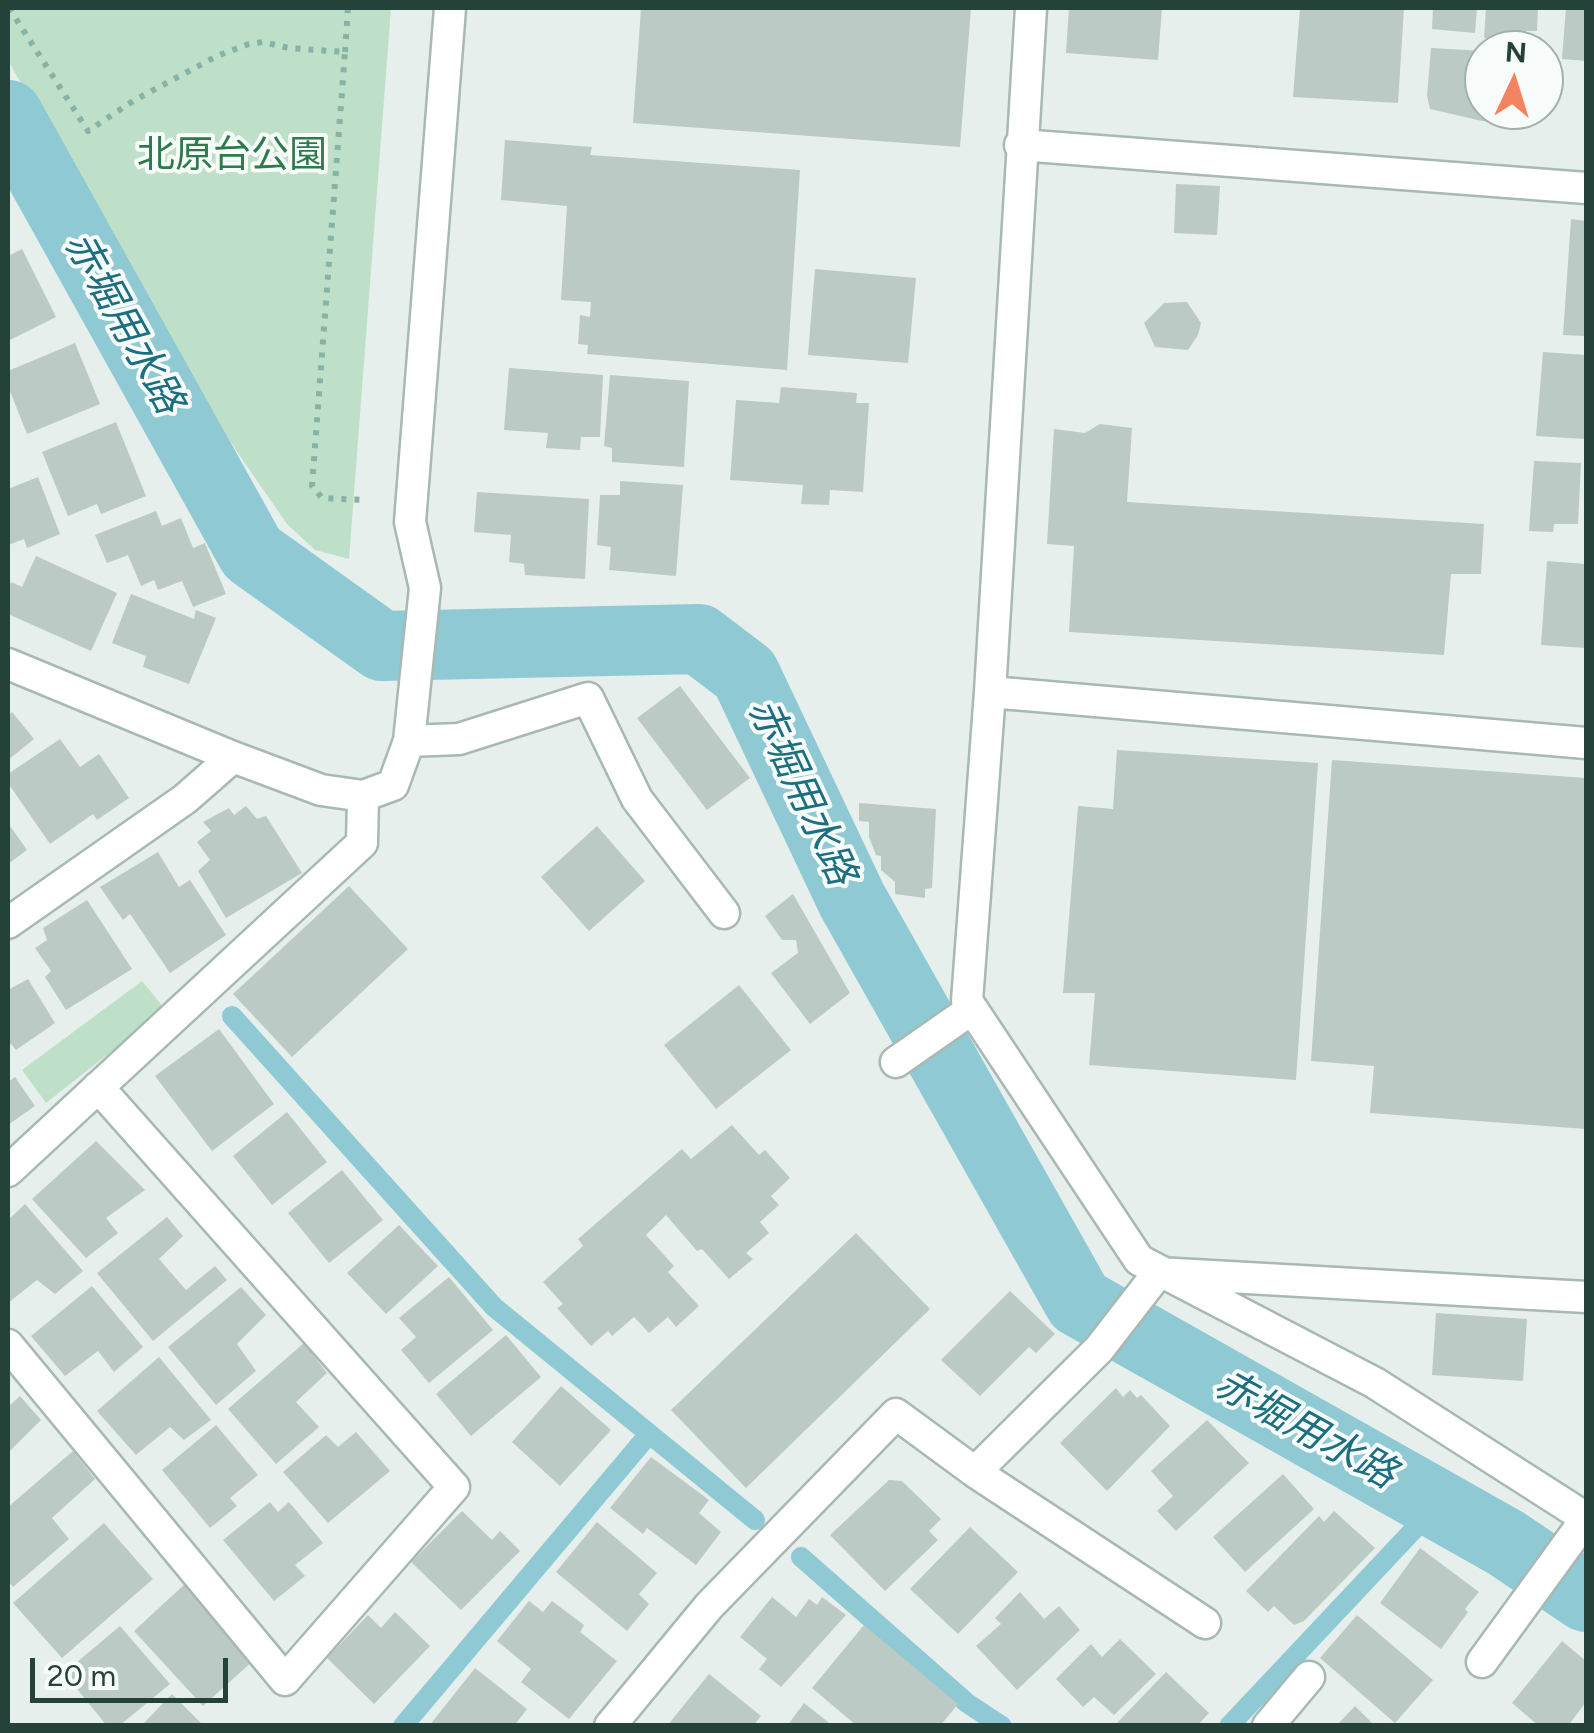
<!DOCTYPE html>
<meta charset="utf-8">
<style>
body{margin:0}
#map{position:relative;width:1594px;height:1733px;overflow:hidden;background:#e6efeb;font-family:Figtree,sans-serif}
canvas{display:block}
.frame{position:absolute;inset:0;border:10px solid #24423a;pointer-events:none}
.north{position:absolute;left:1464px;top:30px;width:100px;height:100px;box-sizing:border-box;background:#f7fbf9;border:2px solid #a3b1ad;border-radius:50%;rotate:4deg;font-size:28px;font-weight:700;line-height:40px;text-align:center;color:#24423a}
.north::after{content:'';display:block;margin:auto;width:35px;height:45px;background:#f4845f;clip-path:polygon(50% 0,100% 100%,50% 72%,0 100%)}
.scale{position:absolute;left:30px;top:1658px;width:198px;height:45px;box-sizing:border-box;border:5px solid #24423a;border-top:0;padding-left:12px;font-size:30px;line-height:35px;white-space:nowrap;color:#24423a;-webkit-text-stroke:8px #f7fbf9;paint-order:stroke}
</style>
<div id="map">
<canvas width="1594" height="1733"></canvas>
<div class="frame"></div>
<div class="north">N</div>
<div class="scale">20 m</div>
</div>
<script>
const ctx = document.querySelector('canvas').getContext('2d');
ctx.lineJoin = 'round';
function fill(path, color) {
  ctx.fillStyle = color;
  ctx.fill(path, 'evenodd');
}
function poly(rows) {
  const path = new Path2D();
  for (const r of rows) {
    path.moveTo(r[0], r[1]);
    for (let i = 2; i < r.length; i += 2) path.lineTo(r[i], r[i + 1]);
  }
  return path;
}
function stroke(path, color, width, dash) {
  ctx.strokeStyle = color;
  ctx.lineWidth = width;
  ctx.lineCap = dash ? 'butt' : 'round';
  ctx.setLineDash(dash || []);
  ctx.stroke(path);
}
function write(font, color, halo, rows, align = 'center') {
  ctx.font = font + ' Figtree,"Noto Sans JP",sans-serif';
  ctx.lineWidth = 8;
  ctx.setLineDash([]);
  ctx.textBaseline = 'middle';
  ctx.strokeStyle = halo;
  ctx.fillStyle = color;
  for (const [text, x, y, turn = 0] of rows) {
    ctx.save();
    ctx.translate(x, y);
    ctx.rotate((+turn || 0) * Math.PI / 180);
    ctx.textAlign = isNaN(turn) ? turn : align;
    if (halo) ctx.strokeText(text, 0, 0);
    ctx.fillText(text, 0, 0);
    ctx.restore();
  }
}
fill(poly([
 [8,8,391,8,349,559,315,550,287,524,177,365,8,60],
 [142,981,165,1009,46,1103,22,1070]
]), '#bfe0c8');
stroke(poly([
 [232,1016,494,1307,755,1520],
 [801,1557,967,1703,1002,1726],
 [403,1726,649,1434],
 [1229,1726,1437,1505]
]), '#8ec9d4', 20);
stroke(poly([
 [8,115,252,553,382,646,699,639,745,674,852,900,1079,1302,1506,1543,1586,1597]
]), '#8ec9d4', 70);
fill(poly([
 [641,8,971,8,960,147,633,123],
 [1069,8,1162,8,1158,60,1066,53],
 [1300,8,1404,8,1398,103,1293,97],
 [1433,8,1477,8,1475,33,1432,29],
 [1486,8,1538,8,1537,31,1526,31,1525,41,1484,38],
 [1566,8,1586,8,1586,61,1562,59],
 [1431,48,1484,51,1484,110,1526,110,1525,125,1482,121,1430,109,1427,96],
 [505,140,592,147,590,155,800,170,787,370,587,354,588,345,578,344,580,315,590,317,591,302,561,300,567,206,501,200],
 [1176,184,1220,186,1217,235,1174,233],
 [1571,219,1586,221,1586,336,1563,335],
 [22,249,56,317,8,341,8,256],
 [815,269,916,278,908,363,808,355],
 [1187,302,1201,323,1198,335,1188,350,1155,347,1144,323,1164,303],
 [75,343,100,404,27,434,8,386,8,371],
 [1543,352,1586,355,1586,439,1536,436],
 [509,368,603,375,600,437,581,437,580,450,546,448,548,433,504,430],
 [610,375,689,381,684,467,612,462,612,448,604,446],
 [781,387,857,393,856,403,869,403,863,492,830,490,829,505,801,504,803,485,730,480,736,400,779,403],
 [116,422,146,496,101,514,97,504,68,516,42,452],
 [1100,424,1132,428,1127,502,1484,524,1481,574,1451,574,1444,655,1069,632,1074,546,1047,544,1054,429,1085,433],
 [1534,461,1581,463,1578,524,1554,524,1553,532,1529,531],
 [38,477,60,534,27,548,24,539,8,545,8,489],
 [620,481,683,485,676,576,609,570,611,547,597,545,600,495,620,495],
 [477,492,589,499,585,579,525,575,524,564,509,562,511,535,474,532],
 [156,511,162,526,181,518,193,548,205,543,226,594,193,607,182,581,158,590,154,580,141,586,128,555,107,563,95,535],
 [36,556,117,593,91,651,8,614,8,589,11,582,22,587],
 [1547,561,1586,564,1586,648,1541,645],
 [131,594,194,619,196,610,216,618,189,684,143,667,146,656,112,643],
 [680,686,750,778,707,810,637,718],
 [12,712,34,739,8,760,8,716],
 [60,739,80,767,99,754,129,798,97,820,93,814,50,844,8,783,8,774],
 [1117,750,1318,763,1296,1080,1089,1065,1095,993,1063,993,1078,806,1113,809],
 [1332,760,1586,778,1586,1129,1370,1113,1374,1066,1311,1061],
 [859,803,936,809,932,888,925,889,925,898,895,894,895,882,881,870,881,856,876,855,869,837,869,822,859,821],
 [246,806,257,819,266,816,302,873,226,918,198,871,210,860,197,842,211,831,203,822,229,808,234,815],
 [8,823,27,850,8,864],
 [597,826,645,881,589,931,541,877],
 [158,852,179,887,190,880,226,935,170,973,130,914,123,920,100,887],
 [349,886,408,949,292,1057,233,994],
 [793,894,850,993,810,1024,771,973,798,953,796,940,782,940,765,916],
 [87,900,132,969,66,1010,45,977,51,971,35,948,47,940,43,928],
 [28,979,55,1023,16,1050,11,1044,8,1045,8,990],
 [739,985,791,1050,716,1109,664,1045],
 [219,1029,274,1104,212,1151,155,1076],
 [15,1077,35,1106,8,1125,8,1082],
 [287,1112,327,1162,272,1205,233,1156],
 [732,1125,759,1155,765,1150,790,1178,771,1196,779,1205,760,1222,769,1233,746,1253,753,1259,729,1279,702,1249,697,1251,666,1215,646,1235,674,1266,668,1272,699,1306,676,1327,668,1317,649,1333,634,1317,612,1336,608,1331,591,1346,557,1308,563,1304,543,1282,583,1246,578,1239,682,1149,691,1159],
 [96,1141,145,1190,106,1218,118,1233,86,1258,32,1199],
 [342,1170,383,1220,329,1263,288,1213],
 [25,1204,83,1271,55,1294,37,1280,8,1303,8,1220],
 [167,1217,183,1236,159,1259,186,1290,215,1266,227,1280,153,1341,97,1273],
 [399,1225,438,1266,386,1314,347,1273],
 [856,1233,930,1309,746,1488,671,1410],
 [449,1277,493,1330,429,1383,401,1350,416,1337,399,1318],
 [92,1286,143,1347,114,1372,98,1351,65,1376,31,1336],
 [241,1287,266,1315,237,1344,256,1371,216,1405,168,1347],
 [1010,1291,1055,1334,1036,1353,1029,1347,980,1396,941,1360],
 [1436,1313,1527,1319,1523,1381,1432,1375],
 [506,1335,541,1377,471,1436,436,1394],
 [304,1343,327,1373,296,1402,319,1427,276,1464,228,1409],
 [159,1357,211,1420,184,1440,170,1427,136,1455,97,1411],
 [561,1386,611,1430,560,1486,512,1442],
 [1116,1388,1123,1397,1130,1390,1137,1398,1141,1395,1170,1426,1107,1491,1060,1443],
 [20,1396,41,1420,8,1453,8,1407],
 [1207,1420,1249,1463,1176,1531,1157,1511,1173,1496,1151,1471],
 [216,1425,258,1475,230,1498,237,1506,210,1528,162,1470],
 [356,1432,390,1471,328,1523,283,1472,326,1435,338,1447],
 [73,1451,95,1479,52,1518,69,1539,13,1587,8,1581,8,1507],
 [651,1457,709,1500,699,1513,721,1532,696,1565,647,1528,643,1534,610,1508],
 [1283,1474,1314,1509,1245,1572,1213,1537],
 [889,1480,902,1481,941,1519,929,1531,938,1540,885,1591,830,1535],
 [270,1502,278,1512,289,1502,323,1543,295,1565,305,1576,274,1601,223,1540],
 [462,1511,492,1540,500,1531,520,1551,461,1610,411,1562],
 [1334,1511,1375,1548,1304,1621,1294,1625,1274,1606,1268,1612,1246,1591,1319,1516,1324,1522],
 [597,1522,657,1573,639,1594,649,1604,627,1631,556,1572],
 [104,1523,153,1579,62,1658,13,1603],
 [970,1527,1018,1572,958,1634,910,1589],
 [1420,1548,1479,1592,1465,1609,1468,1612,1441,1649,1380,1603],
 [186,1583,255,1659,203,1706,134,1631],
 [1020,1592,1044,1619,1059,1606,1080,1630,1017,1690,976,1646,1001,1624,995,1618],
 [772,1597,796,1617,809,1599,817,1605,822,1597,846,1615,781,1687,759,1669,767,1659,740,1637],
 [529,1601,543,1612,552,1601,584,1625,580,1632,617,1661,569,1719,521,1682,531,1669,497,1641],
 [395,1612,430,1646,374,1704,327,1658,368,1615,381,1628],
 [1357,1615,1433,1680,1395,1723,1320,1658],
 [864,1625,958,1704,940,1726,857,1726,812,1688],
 [120,1626,170,1684,119,1726,107,1726,64,1673],
 [1120,1639,1156,1674,1114,1715,1094,1697,1083,1707,1056,1679,1091,1644,1102,1657],
 [1562,1641,1586,1661,1586,1702,1568,1726,1539,1726,1512,1703],
 [475,1668,527,1709,514,1726,429,1726],
 [1166,1672,1209,1713,1197,1726,1114,1726],
 [709,1674,761,1716,753,1726,667,1726],
 [172,1694,204,1726,141,1726],
 [804,1703,833,1726,787,1726],
 [1355,1706,1375,1726,1336,1726]
]), '#bbcac4');
const minor = poly([
 [1031,8,990,692,967,1001,1139,1260,1375,1383,1586,1518],
 [1020,145,1586,188],
 [8,664,233,757,321,790,363,796,393,785,409,741,425,588,410,522,450,8],
 [990,692,1586,743],
 [409,741,459,739,588,698,637,799,724,913],
 [8,923,185,799,233,757],
 [896,1062,972,1009],
 [8,1171,362,843,363,796],
 [8,1345,285,1680,454,1487,98,1087],
 [975,1472,1099,1349,1158,1273,1586,1297],
 [1482,1662,1586,1519],
 [610,1726,709,1606,896,1414,975,1472,1205,1623],
 [1268,1726,1309,1677]
]);
stroke(minor, '#a8b8b2', 35);
stroke(poly([
 [9,8,88,131,133,101,217,56,249,44,263,42,289,48,345,52,312,486,322,498,363,500],
 [345,52,348,8]
]), '#86b3a5', 6, [5, 8]);
stroke(minor, '#fff', 30);
write('38px', '#2d7a4b', '#f7fbf9', [
 ["北原台公園",232,156]
]);
write('italic 40px', '#1c6f80', '#f7fbf9', [
 ["赤堀用水路",123,323,61],
 ["赤堀用水路",801,792,65],
 ["赤堀用水路",1305,1430,29]
]);
</script>
